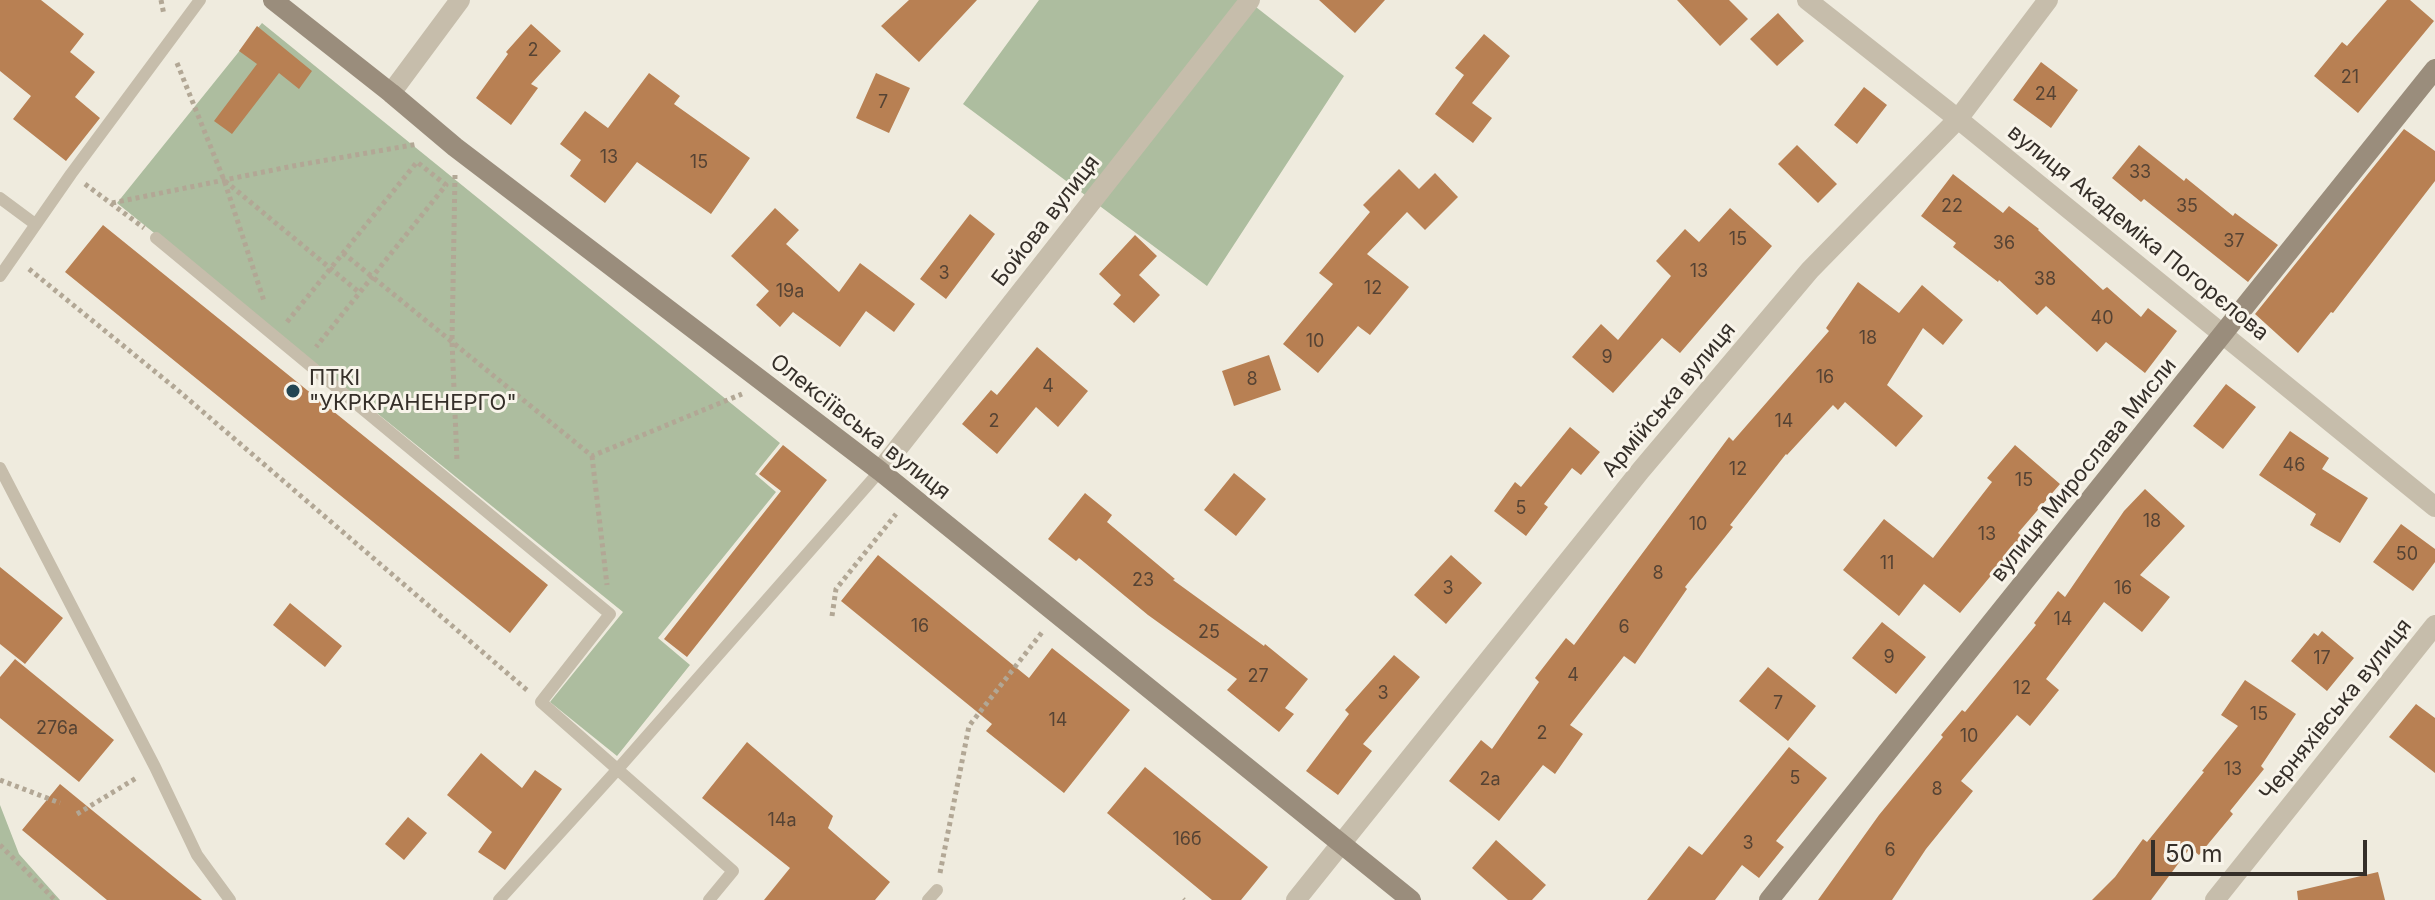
<!DOCTYPE html>
<meta charset="utf-8">
<style>
body{margin:0}
#map{position:relative;width:2435px;height:900px;overflow:hidden;background:#efebde;font-family:Inter,sans-serif}
canvas{display:block}
.scale{position:absolute;left:2151px;top:840px;width:216px;height:36px;box-sizing:border-box;border:4px solid #352f29;border-top:0;padding-left:10px;font-size:24px;line-height:28px;white-space:nowrap;color:#352f29;-webkit-text-stroke:6px #f8f4ea;paint-order:stroke}
</style>
<div id="map">
<canvas width="2435" height="900"></canvas>
<div class="scale">50 m</div>
</div>
<script>
const ctx = document.querySelector('canvas').getContext('2d');
ctx.lineJoin = 'round';
function fill(path, color) {
  ctx.fillStyle = color;
  ctx.fill(path, 'evenodd');
}
function poly(rows) {
  const path = new Path2D();
  for (const r of rows) {
    path.moveTo(r[0], r[1]);
    for (let i = 2; i < r.length; i += 2) path.lineTo(r[i], r[i + 1]);
  }
  return path;
}
function stroke(path, color, width, dash) {
  ctx.strokeStyle = color;
  ctx.lineWidth = width;
  ctx.lineCap = dash ? 'butt' : 'round';
  ctx.setLineDash(dash || []);
  ctx.stroke(path);
}
function write(font, color, halo, rows, align = 'center') {
  ctx.font = font + ' Inter,sans-serif';
  ctx.lineWidth = 6;
  ctx.setLineDash([]);
  ctx.textBaseline = 'middle';
  ctx.strokeStyle = halo;
  ctx.fillStyle = color;
  for (const [text, x, y, turn = 0] of rows) {
    ctx.save();
    ctx.translate(x, y);
    ctx.rotate((+turn || 0) * Math.PI / 180);
    ctx.textAlign = isNaN(turn) ? turn : align;
    if (halo) ctx.strokeText(text, 0, 0);
    ctx.fillText(text, 0, 0);
    ctx.restore();
  }
}
fill(poly([
 [1039,0,1247,0,1344,76,1207,286,963,104],
 [262,23,780,443,755,474,776,492,658,638,690,665,617,756,550,702,623,612,117,203],
 [0,805,19,854,60,900,0,900]
]), '#adbd9f');
fill(poly([
 [0,0,41,0,84,34,70,52,95,72,75,97,100,118,66,161,13,119,31,96,0,71],
 [909,0,977,0,919,62,881,26],
 [1319,0,1385,0,1355,33],
 [1677,0,1729,0,1748,19,1720,46],
 [2387,0,2410,0,2434,21,2358,113,2314,76,2342,42,2347,46],
 [1778,13,1804,41,1777,66,1750,39],
 [531,24,561,51,531,84,538,88,511,125,476,98,508,54,506,52],
 [257,26,312,71,299,89,279,73,232,134,214,121,257,64,239,51],
 [1484,34,1510,56,1472,103,1492,118,1473,143,1435,114,1464,75,1455,68],
 [2041,62,2078,90,2051,128,2013,100],
 [649,73,680,96,674,104,750,158,711,214,637,162,605,203,570,176,581,160,560,144,585,111,608,128],
 [876,73,910,88,889,133,856,118],
 [1864,87,1887,105,1857,144,1834,125],
 [2404,129,2435,151,2435,181,2333,313,2331,312,2298,353,2255,314],
 [1797,145,1837,184,1818,203,1778,164],
 [2139,145,2184,181,2186,178,2233,216,2235,213,2278,245,2248,282,2144,199,2141,202,2112,178],
 [1399,169,1419,189,1435,173,1458,197,1425,230,1407,212,1367,254,1409,287,1370,335,1358,326,1318,373,1283,344,1333,284,1319,273,1370,212,1363,205],
 [1953,174,2003,213,2009,206,2039,229,2038,230,2103,290,2107,287,2141,317,2148,308,2177,331,2145,373,2106,342,2097,352,2046,306,2037,315,1999,280,1998,282,1953,247,1956,243,1921,216],
 [775,208,799,230,786,244,839,292,860,263,915,304,894,332,866,311,840,347,793,312,780,327,756,305,769,291,731,256],
 [1730,208,1772,246,1680,353,1662,338,1613,393,1572,357,1601,324,1618,340,1671,276,1656,261,1685,229,1699,242],
 [970,214,995,234,946,299,920,279],
 [103,225,548,585,510,633,65,272],
 [1135,235,1157,256,1139,275,1160,295,1134,323,1113,304,1121,295,1099,274],
 [1858,282,1899,313,1922,285,1963,320,1943,345,1923,328,1887,385,1923,416,1896,447,1845,402,1838,410,1833,405,1787,455,1786,454,1730,525,1733,527,1685,587,1687,589,1635,664,1624,656,1570,725,1583,734,1555,774,1543,765,1499,821,1449,781,1481,740,1492,749,1539,682,1535,678,1566,638,1574,645,1729,437,1733,441,1829,331,1826,328],
 [1037,347,1088,391,1058,427,1036,407,997,454,962,424,991,390,997,395],
 [1269,355,1281,390,1234,406,1222,371],
 [2226,384,2256,407,2223,449,2193,426],
 [1570,427,1600,452,1581,475,1572,468,1544,504,1548,507,1526,536,1494,511,1515,482,1521,487],
 [2290,431,2329,458,2322,469,2368,498,2340,543,2310,525,2316,514,2259,475],
 [783,445,827,480,687,657,664,639,781,491,759,474],
 [2015,445,2060,484,2018,533,2023,537,1960,613,1924,584,1899,616,1843,570,1884,519,1933,558,1992,482,1987,478],
 [1234,473,1266,499,1236,536,1204,510],
 [2145,489,2185,526,2140,575,2170,597,2142,632,2104,602,2046,679,2059,690,2030,726,2017,715,1961,781,1973,791,1926,849,1892,900,1818,900,1879,815,1943,737,1941,735,1962,710,1965,712,2036,625,2034,623,2058,591,2065,597,2124,511],
 [1085,493,1112,515,1107,522,1175,579,1173,580,1264,646,1265,644,1308,679,1285,708,1294,714,1279,732,1227,690,1237,679,1148,615,1079,558,1076,561,1048,539],
 [2401,524,2435,549,2435,562,2413,591,2373,562],
 [878,555,1029,678,1052,648,1130,710,1064,793,986,731,992,724,841,601],
 [1451,555,1482,583,1446,624,1414,595],
 [0,567,63,618,25,664,0,644],
 [290,603,342,646,325,667,273,625],
 [1882,622,1926,657,1896,694,1852,658],
 [2322,631,2354,658,2327,691,2291,661,2314,633,2318,636],
 [1394,655,1420,677,1363,744,1372,751,1338,795,1306,771,1349,714,1345,710],
 [15,659,114,740,79,782,0,718,0,677],
 [1768,667,1816,706,1788,741,1739,701],
 [2245,680,2296,714,2261,766,2264,769,2230,811,2233,814,2199,855,2190,848,2151,900,2092,900,2115,877,2143,839,2147,842,2204,772,2202,771,2238,726,2221,715],
 [2416,704,2435,718,2435,773,2389,737],
 [747,742,833,816,828,828,890,882,875,900,764,900,790,868,702,798],
 [1789,747,1827,778,1776,841,1784,847,1759,878,1742,865,1715,900,1647,900,1689,846,1702,855],
 [481,753,522,788,535,770,562,789,505,870,478,852,492,832,447,795],
 [1145,767,1268,867,1241,900,1212,900,1107,813],
 [60,784,202,900,107,900,22,830],
 [408,817,427,833,404,860,385,844],
 [1496,840,1546,885,1532,900,1508,900,1472,868],
 [2378,872,2385,900,2298,900,2297,891]
]), '#b88053');
stroke(poly([
 [161,0,164,15],
 [177,63,224,180,264,301],
 [455,175,452,341,457,461],
 [225,181,360,293],
 [85,184,144,228],
 [112,203,293,166,418,144],
 [343,253,592,456,742,394],
 [29,269,174,387,528,691],
 [287,322,417,162,446,185,316,347],
 [592,456,607,585],
 [832,616,836,589,896,514],
 [0,780,60,803],
 [77,814,138,777],
 [0,845,55,900],
 [940,873,969,726,1043,631],
 [1183,899,1184,900]
]), '#b2a795', 5, [4, 4]);
stroke(poly([
 [0,198,35,224],
 [156,238,610,614,541,702,733,871,709,900],
 [0,276,71,174,200,0],
 [0,468,155,767,197,855,230,900],
 [499,900,617,770,880,471],
 [928,900,937,890]
]), '#c6bdab', 12);
stroke(poly([
 [1807,0,1958,119,2435,507],
 [391,93,460,0],
 [880,471,1250,0],
 [1296,900,1641,470,1810,270,1958,119,2048,0],
 [2215,900,2435,625]
]), '#c6bdab', 20);
stroke(poly([
 [273,0,391,93,455,147,880,471,1411,900],
 [1769,900,2435,69]
]), '#9a8d7c', 20);
for (const [x, y, r, color] of [
 [293,391,8,"#234552"]
]) {
  const dot = new Path2D();
  dot.arc(x, y, r, 0, 2 * Math.PI);
  ctx.fillStyle = color;
  ctx.fill(dot);
  stroke(dot, '#f8f4ea', 3);
}
write('18px', '#564334', null, [
 ["2",533,51],
 ["21",2350,78],
 ["24",2046,95],
 ["7",883,103],
 ["13",609,158],
 ["15",699,163],
 ["33",2140,173],
 ["22",1952,207],
 ["35",2187,207],
 ["15",1738,240],
 ["37",2234,242],
 ["36",2004,244],
 ["13",1699,272],
 ["3",944,274],
 ["38",2045,280],
 ["12",1373,289],
 ["19а",790,292],
 ["40",2102,319],
 ["18",1868,339],
 ["10",1315,342],
 ["9",1607,358],
 ["16",1825,378],
 ["8",1252,380],
 ["4",1048,387],
 ["2",994,422],
 ["14",1784,422],
 ["46",2294,466],
 ["12",1738,470],
 ["15",2024,481],
 ["5",1521,509],
 ["18",2152,522],
 ["10",1698,525],
 ["13",1987,535],
 ["50",2407,555],
 ["11",1887,564],
 ["8",1658,574],
 ["23",1143,581],
 ["3",1448,589],
 ["16",2123,589],
 ["14",2063,620],
 ["16",920,627],
 ["6",1624,628],
 ["25",1209,633],
 ["9",1889,658],
 ["17",2322,659],
 ["4",1573,676],
 ["27",1258,677],
 ["12",2022,689],
 ["3",1383,694],
 ["7",1778,704],
 ["15",2259,715],
 ["14",1058,721],
 ["276а",57,729],
 ["2",1542,734],
 ["10",1969,737],
 ["13",2233,770],
 ["5",1795,779],
 ["2а",1490,780],
 ["8",1937,790],
 ["14а",782,821],
 ["16б",1187,840],
 ["3",1748,844],
 ["6",1890,851]
]);
write('22px', '#352f29', '#f8f4ea', [
 ["Бойова вулиця",1046,221,-52],
 ["вулиця Академіка Погорєлова",2138,233,39],
 ["Армійська вулиця",1669,400,-50],
 ["Олексіївська вулиця",860,427,38],
 ["вулиця Мирослава Мисли",2084,470,-51],
 ["Черняхівська вулиця",2336,710,-51]
]);
write('22px', '#352f29', '#f8f4ea', [
 ["ПТКІ",309,378],
 ["\"УКРКРАНЕНЕРГО\"",309,403]
], 'left');
</script>
